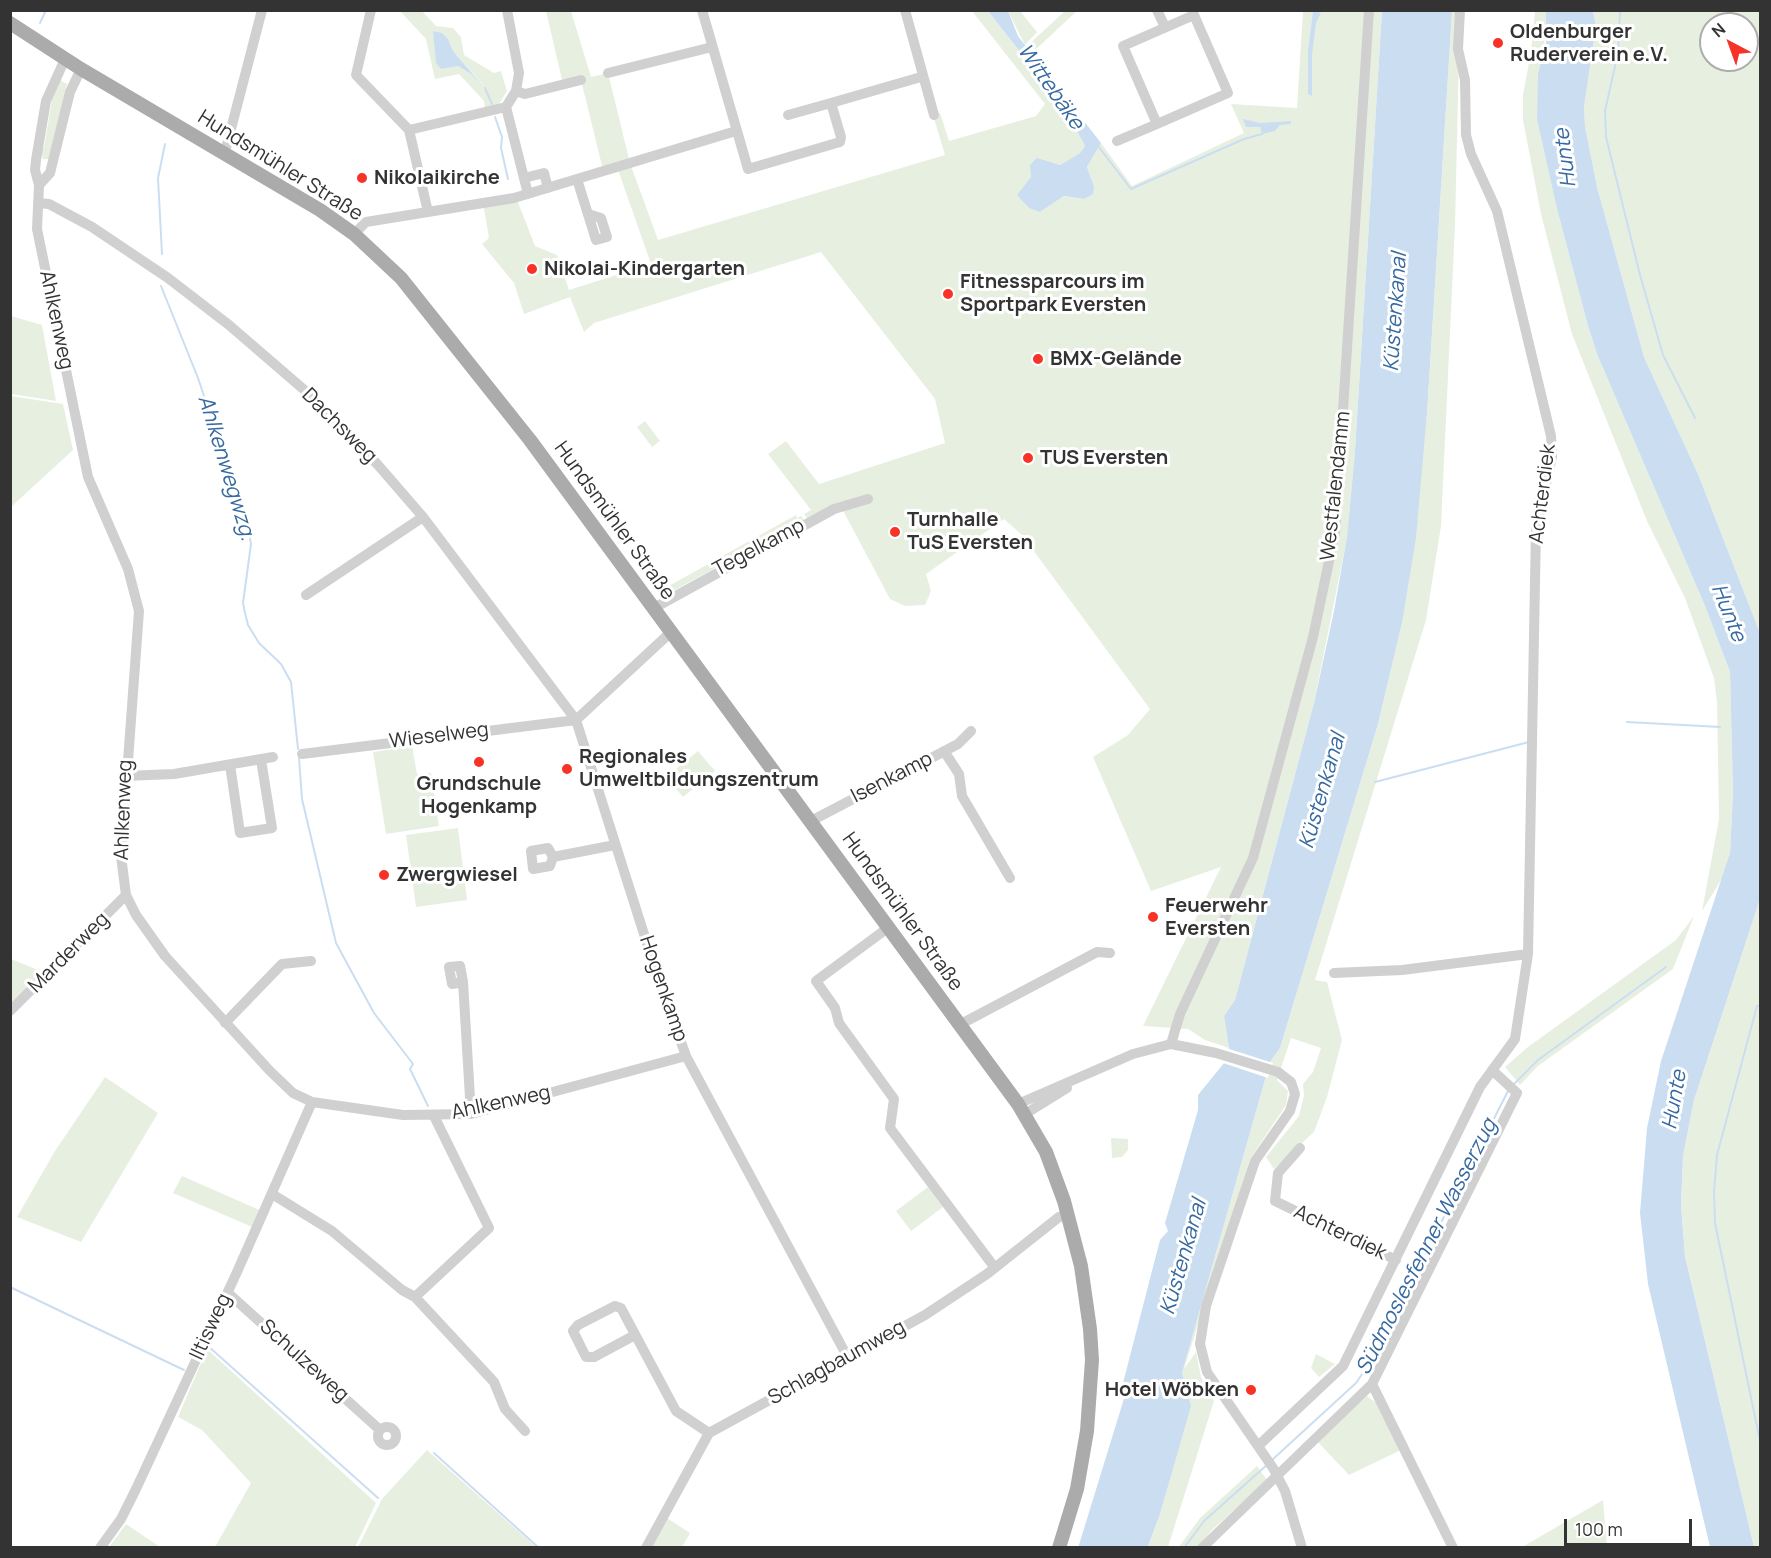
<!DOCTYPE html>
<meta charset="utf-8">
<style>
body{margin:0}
#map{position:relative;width:1771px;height:1558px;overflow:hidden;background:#fff;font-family:Manrope,sans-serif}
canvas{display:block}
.frame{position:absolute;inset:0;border:12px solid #333;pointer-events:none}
.north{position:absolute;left:1699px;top:12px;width:60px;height:60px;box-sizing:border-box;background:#fff;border:2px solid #adadad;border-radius:50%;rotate:319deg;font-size:16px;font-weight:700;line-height:24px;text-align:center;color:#333}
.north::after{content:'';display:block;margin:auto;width:21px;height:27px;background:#f73227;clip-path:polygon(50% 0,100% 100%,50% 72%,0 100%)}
.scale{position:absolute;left:1564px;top:1519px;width:128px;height:27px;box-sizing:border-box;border:3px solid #333;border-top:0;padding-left:8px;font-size:18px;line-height:21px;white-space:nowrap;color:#333;-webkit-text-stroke:4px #fff;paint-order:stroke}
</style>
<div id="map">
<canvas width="1771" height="1558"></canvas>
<div class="frame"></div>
<div class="north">N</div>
<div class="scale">100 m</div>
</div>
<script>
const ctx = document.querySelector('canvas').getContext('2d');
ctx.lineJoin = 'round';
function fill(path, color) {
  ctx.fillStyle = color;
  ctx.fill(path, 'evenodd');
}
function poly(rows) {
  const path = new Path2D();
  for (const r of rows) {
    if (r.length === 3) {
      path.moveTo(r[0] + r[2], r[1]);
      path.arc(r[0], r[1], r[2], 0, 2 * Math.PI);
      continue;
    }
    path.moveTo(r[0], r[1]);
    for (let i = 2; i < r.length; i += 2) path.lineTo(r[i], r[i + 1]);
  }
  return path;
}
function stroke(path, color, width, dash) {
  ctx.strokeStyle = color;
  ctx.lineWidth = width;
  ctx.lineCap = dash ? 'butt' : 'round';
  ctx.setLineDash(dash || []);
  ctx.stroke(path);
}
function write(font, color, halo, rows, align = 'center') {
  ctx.font = font + ' Manrope,sans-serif';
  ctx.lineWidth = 6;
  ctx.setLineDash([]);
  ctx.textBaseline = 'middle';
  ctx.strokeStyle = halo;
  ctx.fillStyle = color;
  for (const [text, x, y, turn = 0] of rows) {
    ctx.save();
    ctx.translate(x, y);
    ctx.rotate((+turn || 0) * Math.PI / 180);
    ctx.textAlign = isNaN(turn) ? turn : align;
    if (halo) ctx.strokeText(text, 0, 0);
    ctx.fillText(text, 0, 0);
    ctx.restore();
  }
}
fill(poly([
 [400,11,422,11,436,26,453,28,461,37,464,55,494,73,501,71,507,91,499,104,485,108,484,101,459,74,435,79,426,39],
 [448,39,453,51,486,88,471,74,458,66,450,66],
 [546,11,571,11,591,77,608,73,630,163,658,240,945,155,933,115,940,113,949,141,1036,116,1045,104,972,11,988,11,1065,109,1085,146,1080,153,1060,165,1038,159,1040,212,1064,196,1083,199,1094,186,1087,167,1101,143,1132,186,1244,133,1231,104,1297,108,1303,11,1382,11,1355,451,1347,538,1314,703,1235,1000,1224,1016,1229,1048,1205,1040,1188,1029,1143,1026,1221,867,1151,891,1093,757,1128,735,1150,709,1022,535,1004,519,926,574,931,591,925,605,905,606,890,599,839,503,807,518,804,514,811,510,768,454,786,441,819,484,945,443,935,399,821,252,594,323,584,332,570,297,524,314,514,283,482,244,489,238,483,203,516,197,535,246,557,255,569,290,651,264,617,167,603,170,581,80,563,84],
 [1008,11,1020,11,1037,32,1025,45],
 [1065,11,1077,11,1033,52,1028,45],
 [1452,11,1460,11,1455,225,1441,526,1426,620,1315,980,1327,982,1342,1040,1327,1097,1314,1132,1274,1169,1266,1157,1299,1116,1304,1095,1303,1084,1313,1072,1321,1048,1291,1038,1277,1080,1288,1091,1286,1105,1250,1159,1184,1369,1196,1352,1201,1377,1214,1401,1168,1547,1148,1548,1160,1514,1190,1405,1182,1373,1270,1062,1280,1048,1378,724,1402,623,1427,413],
 [1535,11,1546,11,1547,14,1537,120,1557,209,1588,326,1597,354,1705,606,1730,672,1733,794,1730,853,1723,877,1702,911,1719,819,1717,702,1714,678,1685,598,1647,521,1572,334,1541,214,1523,120,1523,95,1531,52],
 [1593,11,1760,11,1760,633,1698,474,1644,357,1597,187,1585,126,1584,107,1596,26],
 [1711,24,1747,24,1747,60,1711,60],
 [60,80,67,84,51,155,49,159,43,159,41,152,44,147,52,99],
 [11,316,42,325,56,401,11,394],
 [11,396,63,404,73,450,11,507],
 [645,421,660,441,652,447,637,427],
 [796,515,797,518,801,516,804,520,671,592,667,587],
 [412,746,417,774,431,773,439,826,386,834,373,752],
 [698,751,715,771,683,797,666,777],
 [458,828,467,900,416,907,406,835],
 [1760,899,1760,1547,1754,1547,1685,1255,1681,1206,1683,1156,1694,1100],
 [1694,916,1673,969,1538,1066,1520,1085,1505,1067,1528,1047,1676,940],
 [11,959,43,972,11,1003],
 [105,1077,158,1113,81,1242,17,1217,55,1151],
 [1111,1138,1128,1139,1128,1150,1122,1157,1112,1158],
 [182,1176,264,1212,257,1229,173,1193],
 [928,1187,943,1207,911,1231,896,1211],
 [207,1349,376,1503,355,1547,215,1547,251,1483,202,1430,178,1417],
 [1316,1354,1335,1364,1319,1377,1311,1368],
 [1367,1396,1379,1405,1401,1450,1349,1475,1317,1441],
 [427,1450,536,1547,358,1547,382,1499],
 [1257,1466,1267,1480,1212,1530,1198,1547,1178,1548,1200,1518],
 [1603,1500,1607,1547,1525,1547,1524,1546],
 [667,1518,690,1533,682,1547,650,1548],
 [126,1524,160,1547,109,1547]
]), '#e7f0e0');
fill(poly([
 [988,11,1008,11,1018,36,1101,143,1087,167,1094,186,1093,194,1084,199,1064,196,1040,212,1029,208,1017,195,1031,177,1030,165,1037,158,1060,165,1080,153,1085,146,1065,109],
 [1313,11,1321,13,1316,23,1312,55,1312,96,1308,94,1308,51],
 [1382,11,1452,11,1427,413,1416,538,1402,623,1378,724,1280,1048,1270,1062,1182,1373,1191,1406,1160,1514,1148,1547,1078,1548,1126,1392,1123,1383,1160,1240,1168,1231,1165,1223,1198,1110,1198,1095,1224,1063,1229,1048,1224,1016,1235,1000,1314,703,1334,611,1347,537,1355,451],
 [1546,11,1593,11,1596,26,1584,107,1585,126,1597,187,1644,357,1698,474,1760,633,1760,899,1694,1100,1683,1156,1681,1206,1685,1256,1754,1547,1710,1547,1648,1284,1640,1213,1647,1128,1661,1061,1730,853,1733,794,1730,672,1705,606,1597,354,1588,326,1557,209,1537,120,1538,74,1546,42],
 [433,31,442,33,448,39,453,51,485,88,471,74,458,66,441,69,436,63],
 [1243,119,1260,123,1291,121,1291,124,1280,125,1275,131,1262,134,1260,127,1246,127]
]), '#cbdef1');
fill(poly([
 [1226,1048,1273,1063,1268,1078,1220,1062]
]), '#fff');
stroke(poly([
 [1620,10,1618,53,1605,111,1606,137,1640,275,1663,355,1695,418],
 [40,23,46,10],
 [485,88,492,104],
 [495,117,502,137,501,148,508,179],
 [1098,146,1131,189,1244,139,1262,134],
 [162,254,158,178,165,144],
 [161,286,198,378,248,527,251,544,243,603,245,613,248,625,259,643,281,664,291,682,298,749],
 [1627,722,1720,727],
 [299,758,302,799,336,943,374,1013,413,1064,410,1069,428,1106],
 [1375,782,1529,742],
 [1760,1006,1757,1006,1717,1155,1714,1192,1715,1223,1760,1441],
 [1514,1084,1538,1060,1666,967],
 [10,1287,184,1370],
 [208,1346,378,1498],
 [434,1453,539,1548],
 [1272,1460,1356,1383,1369,1364,1508,1091],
 [1184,1548,1204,1521,1268,1464]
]), '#cbdef1', 2);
stroke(poly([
 [371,10,356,75,409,130,506,107,516,91,525,94,581,80],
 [507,10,519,73,516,91],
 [702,10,748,169,840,142,841,137,831,103,788,115],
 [905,10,934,115],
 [1157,10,1165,27],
 [1194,15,1228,93,1157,124,1123,46,1194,15],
 [65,59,46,101,36,160,35,170,39,185,37,229,88,477,128,569,139,611,121,856,126,895,136,915,165,956,270,1071,293,1093,312,1102,403,1115,471,1114,686,1056],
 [608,73,712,47],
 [831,103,921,77],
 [506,107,528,194],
 [409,130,428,212],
 [1117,141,1157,124],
 [225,152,262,10],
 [524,178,544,173,548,188],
 [577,179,596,240,607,237,601,218,588,214],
 [39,185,50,173,70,92,81,69],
 [38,203,49,204,92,227,168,278,229,325,309,394,378,465,423,517,576,720],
 [354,234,366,222,514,198,736,131],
 [306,595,423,517],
 [654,608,834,509,868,499],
 [671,632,576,720,657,975,686,1056,848,1358],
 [944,751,959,774,962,796,1010,878],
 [302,754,576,720],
 [230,765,240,833,272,828,261,760],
 [125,776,174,774,273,757],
 [811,821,958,744,971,731],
 [553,857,550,866,533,869,531,851,548,848,553,857,615,845],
 [889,927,816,981,835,1008,839,1023,894,1099,890,1128,995,1268],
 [1334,973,1402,970,1528,954],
 [463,982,460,966,449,967,452,984,463,982,471,1114],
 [10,1011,126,895],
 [225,1023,282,964,311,961],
 [961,1024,1097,952,1110,953],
 [1171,1044,1180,1014,1253,858,1313,637,1335,533,1369,10],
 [1018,1104,1133,1054,1171,1044,1216,1053,1278,1072,1291,1082,1295,1094,1290,1111,1255,1161,1206,1306,1200,1344,1207,1372,1273,1468,1285,1491,1302,1548],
 [1025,1114,1067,1088],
 [1300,1148,1278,1173,1275,1201,1396,1260],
 [272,1194,332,1231,402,1290,415,1297,494,1382,505,1409,525,1431],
 [228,1293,380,1430],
 [415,1297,489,1228,434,1116],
 [635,1335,594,1357,586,1357,573,1331,578,1325,615,1306,621,1308,676,1411,709,1433],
 [1372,1384,1453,1548],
 [387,1436,9],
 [1258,1446,1343,1366,1480,1087,1515,1039,1528,954,1536,529,1552,457,1551,436,1497,211,1471,154,1466,135,1465,80,1458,49,1460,10],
 [100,1548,121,1519,136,1489,237,1272,312,1102],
 [646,1548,709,1433,925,1315,987,1274,1059,1217,1068,1214],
 [1202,1548,1372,1384,1517,1093,1492,1070]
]), '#d0d0d0', 10);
stroke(poly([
 [10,23,81,69,320,210,354,234,401,278,530,440,1018,1104,1046,1152,1064,1201,1081,1266,1090,1329,1092,1360,1087,1431,1077,1489,1059,1548]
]), '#ababab', 14);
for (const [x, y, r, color] of [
 [1498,43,6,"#f73227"],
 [362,178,6,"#f73227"],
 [532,269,6,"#f73227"],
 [948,294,6,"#f73227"],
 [1038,359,6,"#f73227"],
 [1028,458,6,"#f73227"],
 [895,532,6,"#f73227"],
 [479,762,6,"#f73227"],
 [567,769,6,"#f73227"],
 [384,875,6,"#f73227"],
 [1153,917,6,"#f73227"],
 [1251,1390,6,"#f73227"]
]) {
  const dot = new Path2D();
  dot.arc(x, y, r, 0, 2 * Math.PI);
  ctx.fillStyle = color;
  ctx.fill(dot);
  stroke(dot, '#fff', 2);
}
write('bold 20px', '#333', '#fff', [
 ["Oldenburger",1510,32],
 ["Ruderverein e.V.",1510,55],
 ["Nikolaikirche",374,178],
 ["Nikolai-Kindergarten",544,269],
 ["Fitnessparcours im",960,282],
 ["Sportpark Eversten",960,305],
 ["BMX-Gelände",1050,359],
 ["TUS Eversten",1040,458],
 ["Turnhalle",907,520],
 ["TuS Eversten",907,543],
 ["Regionales",579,757],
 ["Umweltbildungszentrum",579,780],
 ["Grundschule",479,784,"center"],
 ["Hogenkamp",479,807,"center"],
 ["Zwergwiesel",396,875],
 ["Feuerwehr",1165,906],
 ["Eversten",1165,929],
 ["Hotel Wöbken",1239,1390,"right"]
], 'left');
write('20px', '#333', '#fff', [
 ["Hundsmühler Straße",280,166,32],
 ["Ahlkenweg",56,320,78],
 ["Dachsweg",339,426,45],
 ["Westfalendamm",1336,486,-84],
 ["Achterdiek",1543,494,-83],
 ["Hundsmühler Straße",614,521,54],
 ["Tegelkamp",759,548,-28],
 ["Wieselweg",439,736,-7],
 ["Isenkamp",892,778,-27],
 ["Ahlkenweg",124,810,-88],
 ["Hundsmühler Straße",902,912,54],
 ["Marderweg",69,953,-45],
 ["Hogenkamp",663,989,71],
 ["Ahlkenweg",501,1103,-12],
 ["Achterdiek",1340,1233,26],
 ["Iltisweg",211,1327,-65],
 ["Schulzeweg",304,1361,42],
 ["Schlagbaumweg",837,1363,-29]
]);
write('italic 21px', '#36699f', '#fff', [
 ["Wittebäke",1050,87,55],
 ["Hunte",1566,158,-97],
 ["Küstenkanal",1396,312,-86],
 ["Ahlkenwegwzg.",226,468,73],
 ["Hunte",1728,613,68],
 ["Küstenkanal",1323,791,-74],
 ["Hunte",1675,1100,-80],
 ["Südmoslesfehner Wasserzug",1427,1247,-63],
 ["Küstenkanal",1184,1257,-74]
]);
</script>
